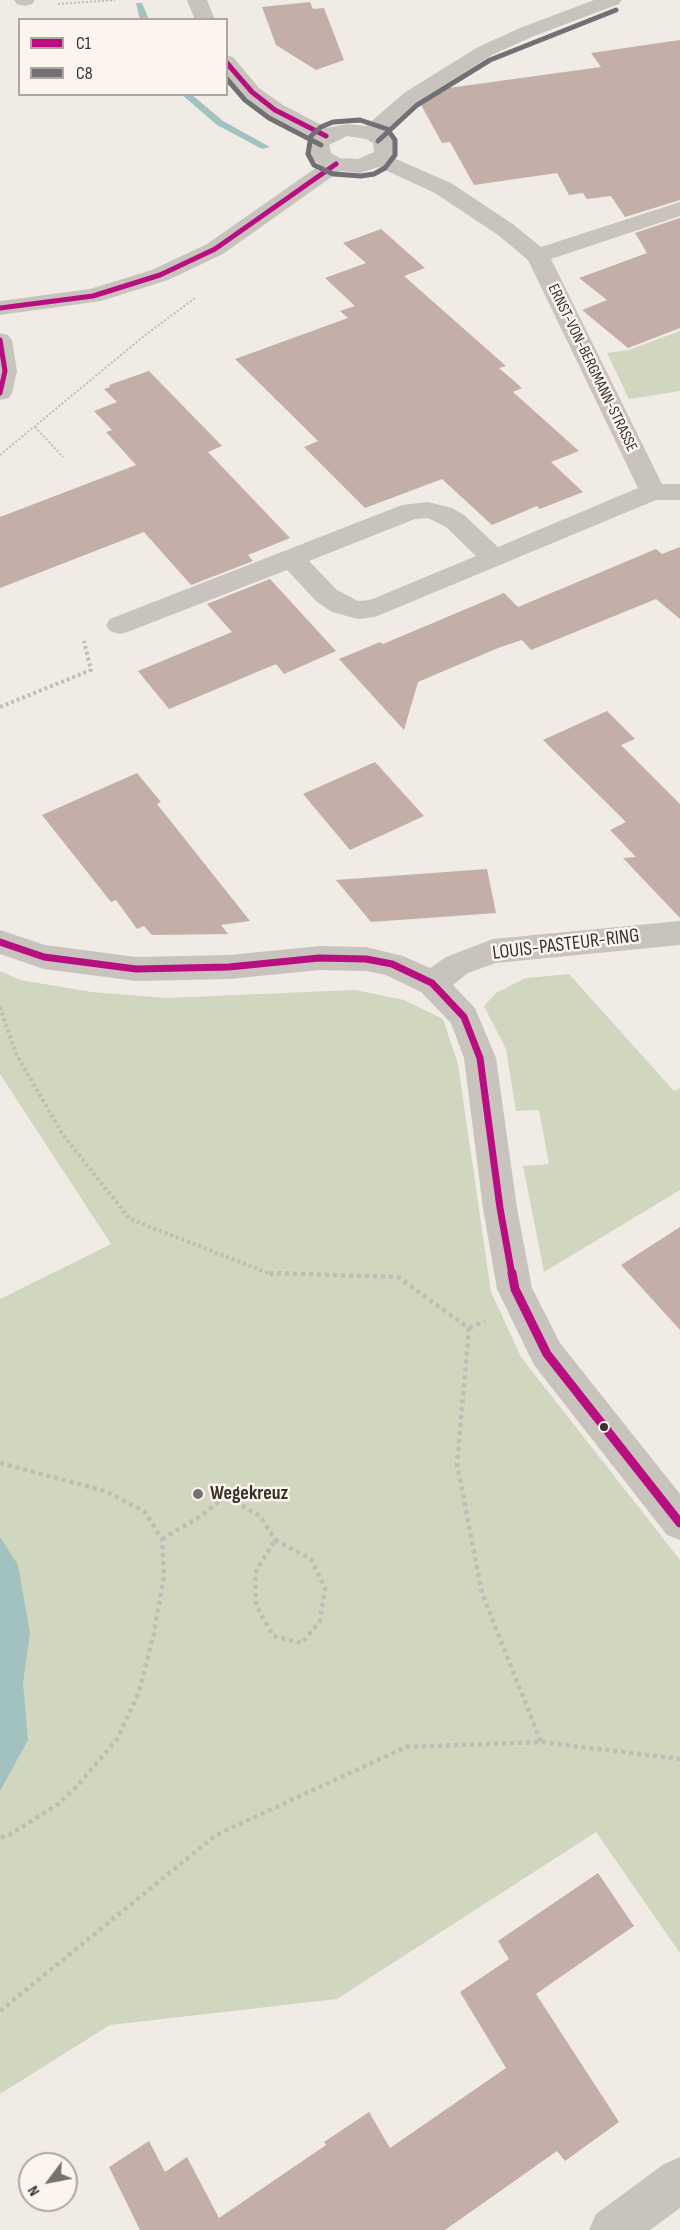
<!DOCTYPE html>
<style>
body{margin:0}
#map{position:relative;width:680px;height:2230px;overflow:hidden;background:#f0ebe5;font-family:"Sofia Sans Condensed",sans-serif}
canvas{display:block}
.legend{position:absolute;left:18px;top:18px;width:210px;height:78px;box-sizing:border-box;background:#fbf5ee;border:2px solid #aea6a0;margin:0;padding:8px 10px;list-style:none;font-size:18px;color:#3b302b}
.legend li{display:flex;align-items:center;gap:12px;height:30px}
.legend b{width:30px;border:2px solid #aea6a0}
.north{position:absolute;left:18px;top:2152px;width:60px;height:60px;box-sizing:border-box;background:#fbf5ee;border:2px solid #aea6a0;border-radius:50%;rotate:238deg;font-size:16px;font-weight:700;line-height:24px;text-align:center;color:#3b302b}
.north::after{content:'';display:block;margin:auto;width:21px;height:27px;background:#7a716c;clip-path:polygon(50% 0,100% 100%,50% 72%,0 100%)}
</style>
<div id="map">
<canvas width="680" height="2230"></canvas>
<ul class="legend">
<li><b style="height:8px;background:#b80e80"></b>C1</li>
<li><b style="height:8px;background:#707075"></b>C8</li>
</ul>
<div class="north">N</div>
</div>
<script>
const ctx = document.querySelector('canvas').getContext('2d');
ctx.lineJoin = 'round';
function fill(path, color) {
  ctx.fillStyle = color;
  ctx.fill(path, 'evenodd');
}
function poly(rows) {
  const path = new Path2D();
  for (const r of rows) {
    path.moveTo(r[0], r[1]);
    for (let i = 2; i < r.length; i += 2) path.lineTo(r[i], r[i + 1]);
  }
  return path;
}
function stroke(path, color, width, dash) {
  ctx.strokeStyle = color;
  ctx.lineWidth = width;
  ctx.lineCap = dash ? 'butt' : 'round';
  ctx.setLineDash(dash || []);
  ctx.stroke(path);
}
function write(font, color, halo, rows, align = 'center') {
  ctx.font = font + ' "Sofia Sans Condensed",sans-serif';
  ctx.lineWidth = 5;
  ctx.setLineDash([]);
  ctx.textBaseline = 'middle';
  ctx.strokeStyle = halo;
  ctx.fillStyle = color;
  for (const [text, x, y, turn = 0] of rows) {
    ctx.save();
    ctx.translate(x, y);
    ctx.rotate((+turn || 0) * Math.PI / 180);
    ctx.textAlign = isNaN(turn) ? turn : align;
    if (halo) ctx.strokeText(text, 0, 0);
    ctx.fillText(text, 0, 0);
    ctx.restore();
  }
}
fill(poly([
 [680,331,680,391,629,399,607,353,629,350],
 [0,971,20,980,92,992,166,998,355,990,404,1000,443,1019,458,1064,491,1292,521,1357,680,1560,680,1953,596,1832,337,1999,110,2025,0,2094,0,1299,111,1244,0,1074],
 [569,974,674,1091,680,1088,680,1190,544,1272,523,1166,549,1164,539,1110,516,1111,506,1049,484,1006,496,993,526,978]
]), '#d1d6bf');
fill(poly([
 [0,1537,18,1565,30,1633,23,1683,28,1740,0,1791]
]), '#a1c2c1');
fill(poly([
 [136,3,142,3,149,20,140,20,136,3],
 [181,94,191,94,223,121,270,147,262,149,217,125,181,94]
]), '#a1c2c1');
fill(poly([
 [310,2,313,9,324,8,344,60,316,70,276,45,262,7],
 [680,40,680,200,625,217,611,196,587,199,583,193,569,195,557,173,474,185,450,142,442,143,420,103,441,89,601,67,591,53],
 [680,218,680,328,628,348,582,310,607,300,579,278,647,253,635,233],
 [381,229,425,268,404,276,506,366,499,368,522,388,513,392,579,451,551,462,583,492,540,509,537,506,492,525,442,479,365,508,304,447,318,441,235,359,348,318,340,311,355,306,325,278,366,263,343,243],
 [149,371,222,446,208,452,290,538,248,555,253,561,191,585,144,532,0,588,0,517,136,465,106,432,112,430,94,411,117,402,104,389,110,387,109,385],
 [680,547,680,619,656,599,531,650,522,640,498,648,418,682,404,730,339,659,380,642,383,644,504,593,518,607,656,549,662,554],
 [270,579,336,651,284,674,276,664,169,709,138,671,232,632,207,604],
 [607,711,635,739,621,745,680,804,680,918,623,858,636,857,610,830,626,822,543,740],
 [375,762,424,816,350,850,303,794],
 [137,773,161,802,157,804,250,921,221,925,228,934,152,935,144,926,137,929,116,900,111,902,42,815],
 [487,869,496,913,371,922,336,880],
 [680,1227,680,1330,621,1265],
 [598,1873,634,1926,536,1994,619,2122,565,2161,557,2151,445,2230,140,2230,109,2167,149,2141,165,2172,187,2157,219,2218,326,2145,324,2142,369,2112,390,2148,506,2068,460,1992,509,1959,498,1941]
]), '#c3afa7');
stroke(poly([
 [58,4,115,0],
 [35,427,63,457],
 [0,455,144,336,195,298]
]), '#c2bbb6', 2, [2, 2]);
stroke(poly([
 [0,707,91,670,84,641],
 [0,1007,16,1054,63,1135,130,1219,273,1275]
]), '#c2bbb6', 4, [3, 3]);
stroke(poly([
 [269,1273,398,1277,469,1328,457,1464,482,1593,541,1742],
 [469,1328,485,1321],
 [0,1463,105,1491,144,1511,162,1539,164,1576,154,1633,139,1692,117,1739,79,1784,57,1805,9,1835,0,1838],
 [162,1539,201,1516,225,1496,260,1516,275,1540],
 [275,1540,311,1559,325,1588,320,1621,302,1643,273,1636,256,1605,255,1573,275,1540],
 [0,2011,216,1835,406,1747,541,1742,680,1759]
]), '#c2bbb6', 4.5, [4, 4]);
fill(poly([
 [14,0,35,0,32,4,25,6,17,4,14,0],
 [380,152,451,183,514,225,541,247,680,202,680,216,551,259,662,484,680,484,680,500,656,500,375,617,358,619,332,612,317,602,287,570,130,631,120,634,110,631,106,625,110,619,402,505,428,502,452,508,464,515,498,547,638,488,528,260,498,235,435,193,372,164,369,159,372,154,380,152],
 [428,518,446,527,476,556,370,600,358,601,337,590,309,561,415,519,428,518],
 [0,333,8,335,12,340,17,371,12,393,9,398,0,400,0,333],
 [680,921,680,945,496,963,468,973,453,985,475,1008,496,1058,517,1208,532,1288,560,1343,680,1494,680,1540,667,1535,534,1365,497,1289,483,1208,464,1058,451,1023,421,992,386,975,366,971,319,970,229,979,136,981,44,969,0,954,0,930,45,945,136,957,229,955,319,946,366,947,403,956,430,968,446,957,493,939,680,921],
 [680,2157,680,2208,650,2230,589,2230,596,2214,664,2164,680,2157]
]), '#c9c3be');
fill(poly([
 [187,0,207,0,215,20,195,20,187,0],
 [594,0,622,0,619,4,534,36,492,55,418,101,385,132,397,145,396,152,388,164,360,173,340,171,223,254,168,280,101,301,0,315,0,301,90,289,152,270,207,244,320,165,310,157,307,146,312,137,267,115,245,96,226,75,226,55,233,57,259,88,283,105,327,128,347,124,366,126,404,93,478,47,520,28,594,0],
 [347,136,366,139,373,143,374,152,358,159,340,158,331,153,329,145,347,136]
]), '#c9c3be');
stroke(poly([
 [226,62,252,92,275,110,326,136],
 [0,308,93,296,160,275,215,249,336,164],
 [0,340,5,371,0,393]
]), '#b80e80', 5);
stroke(poly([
 [0,942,44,957,136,969,229,967,319,958,366,959,392,964,432,983,464,1017,480,1058,500,1208,512,1275]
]), '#b80e80', 7);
stroke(poly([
 [512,1273,515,1289,547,1354,680,1523]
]), '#b80e80', 9);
stroke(poly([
 [226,78,245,100,269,118,321,145],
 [378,141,417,105,490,60,616,10],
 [333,174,314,165,308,154,311,136,321,127,333,122,360,120,387,129,395,140,395,155,385,168,374,174,361,176,334,174]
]), '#707075', 5);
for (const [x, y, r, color] of [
 [604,1427,5,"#3b302b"],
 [198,1494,6,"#7a716c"]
]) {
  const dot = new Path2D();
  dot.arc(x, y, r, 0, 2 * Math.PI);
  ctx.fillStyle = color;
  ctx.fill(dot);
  stroke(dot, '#fbf5ee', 2);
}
write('16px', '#3b302b', '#fbf5ee', [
 ["ERNST-VON-BERGMANN-STRASSE",592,368,64]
]);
write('20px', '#3b302b', '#fbf5ee', [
 ["LOUIS-PASTEUR-RING",566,945,-7]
]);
write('bold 20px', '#3b302b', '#fbf5ee', [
 ["Wegekreuz",210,1494]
], 'left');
</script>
